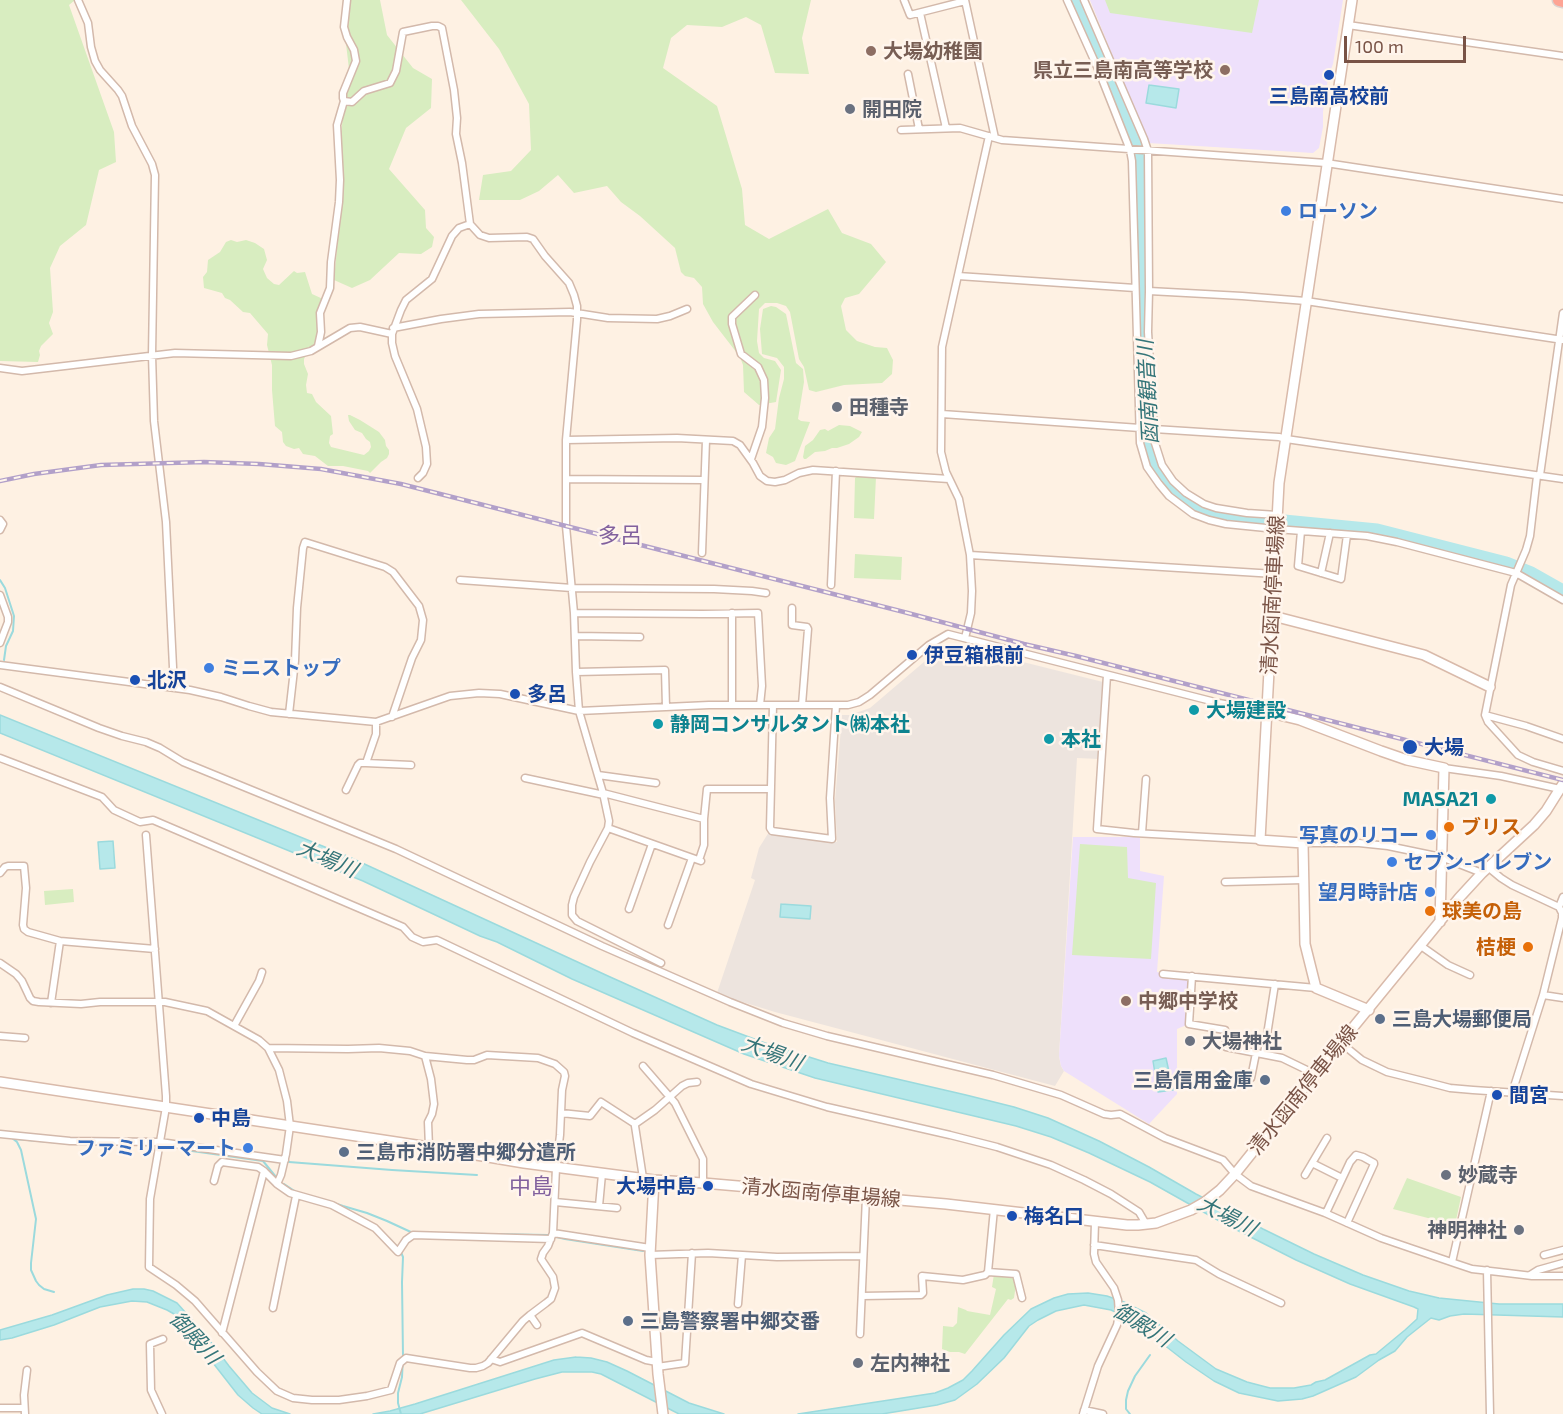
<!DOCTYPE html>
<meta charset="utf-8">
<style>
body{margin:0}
#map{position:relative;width:1563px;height:1414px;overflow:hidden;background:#fef1e3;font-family:"Exo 2",sans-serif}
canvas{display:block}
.scale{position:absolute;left:1344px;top:36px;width:122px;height:27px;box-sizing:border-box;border:3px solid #795346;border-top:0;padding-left:8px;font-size:18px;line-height:21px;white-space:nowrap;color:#795346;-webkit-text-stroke:4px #fff5ec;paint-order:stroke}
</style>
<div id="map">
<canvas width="1563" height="1414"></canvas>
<div class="scale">100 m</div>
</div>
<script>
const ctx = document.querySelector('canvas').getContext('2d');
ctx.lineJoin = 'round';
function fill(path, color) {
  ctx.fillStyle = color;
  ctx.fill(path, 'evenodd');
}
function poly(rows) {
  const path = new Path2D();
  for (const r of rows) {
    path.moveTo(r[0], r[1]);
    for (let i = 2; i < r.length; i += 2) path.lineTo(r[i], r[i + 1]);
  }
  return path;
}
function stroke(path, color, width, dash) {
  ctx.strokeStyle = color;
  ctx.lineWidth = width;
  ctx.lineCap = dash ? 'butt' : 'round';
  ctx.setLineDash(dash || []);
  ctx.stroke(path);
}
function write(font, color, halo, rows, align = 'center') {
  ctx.font = font + ' "Exo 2","Noto Sans JP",sans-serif';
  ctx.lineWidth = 5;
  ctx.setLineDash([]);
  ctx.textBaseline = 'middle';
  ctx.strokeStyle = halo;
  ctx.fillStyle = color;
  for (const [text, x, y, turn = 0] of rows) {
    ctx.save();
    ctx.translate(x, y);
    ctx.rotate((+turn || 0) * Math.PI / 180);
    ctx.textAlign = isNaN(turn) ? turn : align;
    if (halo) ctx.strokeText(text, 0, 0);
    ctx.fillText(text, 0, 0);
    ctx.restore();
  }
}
fill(poly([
 [955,645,1103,682,1099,759,1077,758,1059,1056,1061,1066,1064,1071,1055,1086,775,1012,736,1000,717,993,755,880,751,878,759,848,769,832,837,842,835,801,842,715,850,715,870,708,938,650,948,646]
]), '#ede4de');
fill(poly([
 [1090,0,1343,0,1333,64,1328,77,1327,85,1323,112,1323,127,1319,148,1313,153,1148,143],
 [1073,837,1140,837,1140,871,1164,876,1157,972,1188,978,1189,1024,1177,1029,1177,1094,1149,1124,1064,1071,1061,1066,1059,1056]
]), '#eee0fb');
fill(poly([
 [0,0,75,0,69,5,114,132,116,162,99,170,86,225,60,246,50,268,53,312,49,323,53,334,41,346,39,351,40,355,38,362,0,361],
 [343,0,380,0,387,35,413,68,432,79,431,108,406,128,389,169,425,210,426,228,434,237,432,247,421,254,399,253,370,280,352,288,334,280,343,184,341,133,349,69,342,10],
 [461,0,811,0,802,38,809,74,775,73,761,25,746,17,722,27,687,25,671,38,663,68,717,106,742,189,745,225,769,239,828,209,842,233,871,244,886,262,859,294,845,298,841,306,846,330,857,341,875,347,887,348,893,360,892,374,882,383,844,385,816,392,809,390,804,367,799,359,790,312,786,306,777,303,765,303,759,309,757,341,759,353,764,358,775,361,781,370,776,402,759,405,744,392,743,365,740,357,713,322,703,304,702,287,694,278,685,276,681,272,675,248,640,216,621,202,607,186,574,193,558,175,539,191,520,200,479,200,483,175,511,171,531,150,529,104,499,49],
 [1105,0,1259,0,1252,33,1110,13],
 [231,240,237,242,246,240,255,243,264,249,267,260,263,269,267,278,274,284,279,285,294,271,297,273,305,272,312,294,323,299,317,312,317,343,309,349,304,359,304,364,308,374,306,385,307,393,312,394,316,402,331,416,333,434,330,436,329,443,331,447,364,455,369,451,371,447,370,442,366,439,362,433,355,430,349,421,348,415,350,415,360,420,379,432,385,440,386,446,389,450,389,454,387,458,381,462,370,473,368,471,343,466,328,466,315,456,303,454,299,448,294,449,286,446,283,442,282,432,275,426,272,390,272,365,267,345,268,334,250,313,243,312,230,300,225,298,222,293,204,288,203,277,207,272,208,260,220,252,226,242],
 [771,306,776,307,786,314,796,363,803,369,804,382,798,419,801,421,810,422,795,461,786,465,776,463,773,457,766,453,769,438,775,429,779,398,784,379,784,367,777,358,762,354,760,329,763,309],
 [839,425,850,426,862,432,859,437,849,444,837,448,832,448,825,451,815,452,806,459,804,459,803,457,805,446,813,440,820,430,825,429,828,431],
 [857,476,876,477,874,519,854,518,855,478],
 [855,554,902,557,901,580,854,578],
 [1080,844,1127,847,1128,878,1156,883,1151,959,1072,955],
 [73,889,74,902,45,905,44,891],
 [1407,1178,1461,1197,1455,1225,1393,1209],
 [994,1274,1015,1275,1016,1284,1014,1298,1011,1300,1008,1299,965,1354,959,1352,950,1352,942,1349,943,1326,953,1327,957,1323,958,1307,966,1310,967,1311,990,1315,996,1289,992,1287]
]), '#d8edc0');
const water = poly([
 [1149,85,1179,89,1176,108,1146,103,1149,85],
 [0,715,347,856,608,976,717,1025,765,1043,828,1063,966,1095,1014,1107,1048,1118,1099,1141,1149,1167,1196,1194,1263,1229,1314,1254,1363,1275,1409,1291,1439,1298,1499,1304,1563,1304,1563,1317,1464,1314,1450,1316,1439,1320,1431,1318,1407,1337,1395,1351,1379,1360,1356,1377,1313,1396,1302,1399,1278,1401,1239,1393,1214,1381,1186,1362,1132,1320,1111,1310,1084,1305,1056,1311,1038,1320,1029,1326,1004,1358,977,1384,955,1400,937,1405,882,1414,798,1414,935,1393,948,1388,963,1380,972,1371,1004,1335,1031,1309,1054,1298,1068,1294,1088,1293,1107,1296,1124,1302,1146,1313,1178,1341,1216,1369,1247,1382,1270,1388,1294,1388,1311,1385,1316,1382,1325,1380,1370,1355,1376,1354,1405,1330,1417,1319,1418,1309,1414,1307,1350,1284,1296,1260,1223,1223,1150,1182,1089,1153,1051,1137,1016,1126,815,1078,744,1054,572,979,497,942,480,936,363,881,0,733,0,715],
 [113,841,115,868,100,869,98,842,113,841],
 [781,904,811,906,810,919,780,917,781,904],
 [1166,1058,1173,1090,1158,1092,1153,1061,1166,1058],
 [133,1289,144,1289,153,1291,177,1303,204,1333,229,1366,252,1393,272,1408,290,1414,262,1414,253,1408,238,1395,181,1322,174,1314,167,1310,147,1302,132,1301,100,1307,54,1325,12,1338,0,1340,0,1330,52,1315,107,1295,133,1289],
 [576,1357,591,1358,607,1362,627,1371,689,1403,724,1414,679,1414,601,1374,592,1372,562,1372,535,1379,420,1414,373,1414,390,1411,415,1404,554,1360,576,1357]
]);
fill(water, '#b6e8ea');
stroke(water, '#9bdadd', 1.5);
stroke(poly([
 [0,580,5,588,14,616,13,631,6,646,4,660],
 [12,1138,17,1142,21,1150,36,1219,31,1263,31,1270,36,1281,39,1285,44,1289,54,1292],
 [16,1139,73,1144,106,1144],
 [139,1145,156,1146],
 [185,1150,263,1161,276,1177],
 [289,1162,392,1170,477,1175],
 [284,1184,296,1192],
 [313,1197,328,1201],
 [334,1203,343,1206,349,1211],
 [343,1206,367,1213,387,1221,413,1233],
 [427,1233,548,1235,565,1239,643,1251],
 [389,1238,400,1250,403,1257,402,1282,403,1356,402,1377,398,1393,398,1403,401,1414],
 [1130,1414,1126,1409,1126,1400,1128,1391,1135,1376,1150,1355]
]), '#9bdadd', 2);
stroke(poly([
 [1075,0,1139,156,1148,437,1153,461,1167,485,1180,497,1192,504,1222,516,1377,531,1506,564,1531,574,1563,592]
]), '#b6e8ea', 15);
const street = poly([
 [78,0,88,23,91,47,95,61,100,70,118,90,122,96,132,126,152,164,155,175,152,355,154,421,166,522,174,688],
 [904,0,910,15,965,1],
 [965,0,995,138],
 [1067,0,1098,69,1130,150,1132,161,1140,443,1147,467,1159,484,1169,496,1193,514,1209,520,1226,524,1276,529,1367,536,1397,542,1516,573,1563,600],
 [1084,0,1144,139,1148,151,1149,291],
 [920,13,946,128],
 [1348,25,1563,56],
 [908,74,919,129],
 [344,101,352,102,364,91,390,83,396,71,403,32,432,26,438,26,442,28,454,90,457,118,456,134,462,163,470,224,480,235,489,238,527,237,533,239,545,256,569,283,574,295,577,306,577,320,566,440,566,526,574,613,576,672,579,711,603,793,609,821,608,828,590,862,574,897,572,905,572,915,577,921,661,963],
 [901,130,960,128,1002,140,1326,163,1563,199],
 [958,276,1135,288],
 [393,328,441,319,479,314,570,312,608,318,657,319,670,316,687,309],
 [1563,340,1306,301,1242,296,1149,291,1148,332,1154,429,1279,437,1286,439,1563,479],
 [318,346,321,332,320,313,330,288,331,262,339,202,340,180,337,125,344,101,343,98,343,93,356,61,354,50,347,37,344,27,347,0],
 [0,368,22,371,175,353,291,356,311,351,350,328,360,327,392,334],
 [942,414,1140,428],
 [1154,429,1154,440,1162,465,1173,481,1186,493,1204,504,1216,508,1247,513,1277,515],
 [566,440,677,438,733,441,740,445,753,463,760,476,767,481,775,482,785,480,799,473,813,470,949,479],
 [751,459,762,427,765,398,764,380,758,367,741,354,732,324,732,317,755,295],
 [1540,475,1563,313],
 [1537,476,1530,536,1526,550,1511,585,1485,715,1488,722,1518,755,1533,762,1563,771],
 [418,478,423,473,427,464,426,447,417,409,395,356,392,343,392,334,401,310,406,300,432,279,452,236,459,228,470,224],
 [566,479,704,480],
 [0,520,3,524,0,530],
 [1301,531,1298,566,1341,579,1347,535],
 [702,553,706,440],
 [970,555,1275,574],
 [1321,573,1330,533],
 [460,580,572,588,714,589,752,591,766,593],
 [831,585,836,471],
 [0,595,8,617,8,622,0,643],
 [792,608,792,625,807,627,808,629,802,705],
 [574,613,703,614,758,613,762,686,760,705],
 [575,636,640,637],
 [965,638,971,613,972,591,970,555,959,499,946,472,941,452,942,347,989,136],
 [0,665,190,690,221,697,249,706,271,712,376,722,450,696,479,693,500,694,579,711,709,705,848,705,859,702,870,695,929,645,948,634,1219,703,1267,712],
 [576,672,665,670,666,707],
 [1107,675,1097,829,1134,833,1260,840],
 [0,687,99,728,122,736,146,742,160,748,183,762,396,849,602,946,730,1002,783,1023,827,1036,993,1075,1061,1095,1104,1114,1111,1115,1120,1114,1165,1138,1223,1160,1235,1174,1251,1186,1325,1213,1381,1238,1457,1264,1472,1269,1499,1272,1532,1276,1563,1276],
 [732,705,732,613],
 [773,705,770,828,772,831,832,839,830,798,836,705],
 [289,714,295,661,297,608,303,548,305,542,385,567,393,572,419,606,423,620,421,640,412,658,392,717],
 [1485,715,1526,726,1563,739],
 [0,758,102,797,114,810,140,822,153,820,403,927,412,937,423,942,437,940,633,1033,751,1084,827,1107,950,1135,997,1147,1051,1165,1084,1180,1111,1194,1139,1212,1146,1224],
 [366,763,411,765],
 [1444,768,1501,776,1560,789],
 [598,775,656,783],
 [525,778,604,795],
 [346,790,358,765,360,763,366,763,376,734,376,722],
 [603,793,704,819],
 [608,828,701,861],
 [1142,833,1146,779],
 [146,835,166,1096,166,1107,150,1199,149,1267,176,1285,195,1301,257,1372,277,1391,293,1398,312,1400,339,1400,367,1396,391,1390,400,1363,406,1358,470,1368,476,1368,483,1366,488,1363,523,1321,530,1315],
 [1303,843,1359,843,1388,846,1441,857,1482,873],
 [699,860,704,845,704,819,707,789,771,789],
 [1489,868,1501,878,1512,885,1559,907,1562,913,1562,918,1543,995,1512,1093],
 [0,873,5,867,8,866,24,866,26,888,23,925,24,929,28,932,60,941,155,949],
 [1225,882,1303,880],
 [1559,907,1563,897],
 [629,909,652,844],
 [668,925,692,858],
 [1421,946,1448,965,1470,975],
 [0,963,16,974,22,981,30,998,33,1001,39,1002,81,1004,100,1002,165,1002,207,1011,259,1040,268,1048,279,1070,287,1101,290,1126,286,1154,281,1175,277,1184,264,1171,222,1333],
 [1163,974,1316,988],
 [1192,976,1189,1024,1225,1030,1226,1047,1282,1058,1315,1074],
 [1543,995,1563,998],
 [51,1003,60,941],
 [234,1026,259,981,262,972],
 [0,1036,25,1038],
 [1341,1043,1362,1060,1387,1072,1427,1082,1450,1088,1473,1090,1563,1096],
 [268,1048,348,1049,379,1048,410,1051,425,1056,431,1079,434,1104,432,1114,428,1122,429,1147],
 [1264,1054,1275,984],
 [425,1056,467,1060,474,1060,487,1055,538,1058,555,1064,564,1072,565,1076,562,1090,560,1135,556,1168,553,1233,548,1246,543,1253,541,1259,553,1277,555,1288,551,1299,546,1303,530,1315,537,1325],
 [643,1066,675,1103,703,1159,703,1183],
 [1251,1078,1256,1053],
 [561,1113,590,1116,601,1102,635,1124,635,1126,643,1178],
 [635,1124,655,1110,682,1086,688,1083,697,1082],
 [0,1134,70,1141,160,1142,285,1160],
 [1312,1163,1342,1178],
 [1305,1175,1327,1138],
 [214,1181,218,1166,222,1162,258,1167,264,1171],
 [277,1184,290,1193,332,1205,375,1228,398,1252,406,1240,413,1235,551,1239],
 [555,1202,617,1208],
 [599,1206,602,1174],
 [1326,1213,1350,1162,1356,1155,1363,1157,1374,1163,1374,1164,1347,1223],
 [553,1233,650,1248],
 [1094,1245,1196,1260,1219,1274,1281,1303],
 [650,1255,708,1253,777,1257,863,1256],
 [1544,1255,1563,1250],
 [1452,1262,1491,1091],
 [1487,1270,1490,1414],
 [988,1272,994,1209],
 [1530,1275,1538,1270,1563,1263],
 [862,1296,921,1295,923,1293,922,1276,963,1280,985,1275,988,1272,1016,1274,1022,1298],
 [738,1304,742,1255],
 [273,1308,296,1196],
 [860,1334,866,1197],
 [491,1359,500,1362,582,1333,646,1360,657,1362],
 [657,1367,685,1363,692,1253],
 [0,1408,24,1408],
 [1084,1410,1103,1414],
 [25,1414,24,1395,27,1370],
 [162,1414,151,1390,150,1344,163,1339],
 [1083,1414,1098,1366,1117,1325,1119,1314,1118,1300,1114,1288,1096,1262,1094,1254,1095,1222]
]);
const secondary = poly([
 [1352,0,1279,483,1260,840,1303,843,1305,944,1316,988,1369,1010],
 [1273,616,1424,655,1490,687],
 [1267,712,1300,720,1381,751,1407,760,1444,768,1440,922],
 [0,1082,429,1147,524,1163,654,1180],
 [663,1414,658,1374,650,1255,654,1180,703,1183,946,1204,1127,1225,1138,1225,1156,1223,1191,1210,1205,1202,1220,1190,1235,1174,1315,1074,1459,898,1482,873,1534,825,1546,811,1563,784]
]);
const highway = poly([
 [1559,0,1563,1]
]);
stroke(street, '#d3b9ab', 9);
stroke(secondary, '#d9baaa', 12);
stroke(highway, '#dcd2cf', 15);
stroke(street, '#fff', 6);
stroke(secondary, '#fff', 9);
stroke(highway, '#fea494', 12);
const rail = poly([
 [0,481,34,474,101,465,204,462,259,464,321,469,401,484,904,612,1024,644,1076,656,1563,780]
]);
stroke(rail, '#b2a0c9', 4.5);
stroke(rail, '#fff5ec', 2, [7]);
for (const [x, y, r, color] of [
 [871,51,6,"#8d6e63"],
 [1225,70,6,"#8d6e63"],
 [1329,75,6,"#1a4fb4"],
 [850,109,6,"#6b7280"],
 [1286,211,6,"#3f7fe0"],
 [837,407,6,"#6b7280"],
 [912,655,6,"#1a4fb4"],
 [209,668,6,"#3f7fe0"],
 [135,680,6,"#1a4fb4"],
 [515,694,6,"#1a4fb4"],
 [1194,710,6,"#0f9aa8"],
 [658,724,6,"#0f9aa8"],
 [1049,739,6,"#0f9aa8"],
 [1410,747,8,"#1a4fb4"],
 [1491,799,6,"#0f9aa8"],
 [1449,827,6,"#e8710a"],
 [1431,835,6,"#3f7fe0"],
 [1392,862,6,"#3f7fe0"],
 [1430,892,6,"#3f7fe0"],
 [1430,911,6,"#e8710a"],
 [1528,947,6,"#e8710a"],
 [1126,1001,6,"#8d6e63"],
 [1380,1019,6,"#5c6f8a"],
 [1190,1041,6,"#6b7280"],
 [1265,1080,6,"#5c6f8a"],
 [1497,1095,6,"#1a4fb4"],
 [199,1118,6,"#1a4fb4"],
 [248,1148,6,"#3f7fe0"],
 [344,1152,6,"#5c6f8a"],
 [1446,1175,6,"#6b7280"],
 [708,1186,6,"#1a4fb4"],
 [1012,1216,6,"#1a4fb4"],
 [1519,1230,6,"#6b7280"],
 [628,1321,6,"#5c6f8a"],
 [858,1363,6,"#6b7280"]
]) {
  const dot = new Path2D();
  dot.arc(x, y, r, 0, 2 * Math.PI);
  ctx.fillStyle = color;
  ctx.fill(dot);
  stroke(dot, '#fff5ec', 2);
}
write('bold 20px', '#785e54', '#fff5ec', [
 ["大場幼稚園",883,51],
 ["県立三島南高等学校",1213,70,"right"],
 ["中郷中学校",1138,1001]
], 'left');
write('bold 20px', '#164399', '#fff5ec', [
 ["三島南高校前",1329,96,"center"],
 ["伊豆箱根前",924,655],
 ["北沢",147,680],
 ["多呂",527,694],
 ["大場",1424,747],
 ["間宮",1509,1095],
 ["中島",211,1118],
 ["大場中島",696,1186,"right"],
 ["梅名口",1024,1216]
], 'left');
write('bold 20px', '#5b616d', '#fff5ec', [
 ["開田院",862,109],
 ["田種寺",849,407],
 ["大場神社",1202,1041],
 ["妙蔵寺",1458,1175],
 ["神明神社",1507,1230,"right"],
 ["左内神社",870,1363]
], 'left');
write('bold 20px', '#366cbe', '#fff5ec', [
 ["ローソン",1298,211],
 ["ミニストップ",221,668],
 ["写真のリコー",1419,835,"right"],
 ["セブン-イレブン",1404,862],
 ["望月時計店",1418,892,"right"],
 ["ファミリーマート",236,1148,"right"]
], 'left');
write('20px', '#795346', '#fff5ec', [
 ["清水函南停車場線",1273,595,-87],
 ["清水函南停車場線",1303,1090,-51],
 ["清水函南停車場線",821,1193,5]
]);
write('bold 20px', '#0d838f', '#fff5ec', [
 ["大場建設",1206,710],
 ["静岡コンサルタント㈱本社",670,724],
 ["本社",1061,739],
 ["MASA21",1479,799,"right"]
], 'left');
write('bold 20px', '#c56008', '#fff5ec', [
 ["ブリス",1461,827],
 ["球美の島",1442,911],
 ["桔梗",1516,947,"right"]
], 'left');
write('bold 20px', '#4e5e75', '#fff5ec', [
 ["三島大場郵便局",1392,1019],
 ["三島信用金庫",1253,1080,"right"],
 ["三島市消防署中郷分遣所",356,1152],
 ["三島警察署中郷交番",640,1321]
], 'left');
write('italic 21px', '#357579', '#fff5ec', [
 ["函南観音川",1148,392,-93],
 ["大場川",327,859,23],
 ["大場川",772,1053,20],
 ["大場川",1227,1216,27],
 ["御殿川",1142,1325,32],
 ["御殿川",195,1338,47]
]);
write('22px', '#82619e', '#fff5ec', [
 ["多呂",620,536],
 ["中島",531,1187]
]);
</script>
